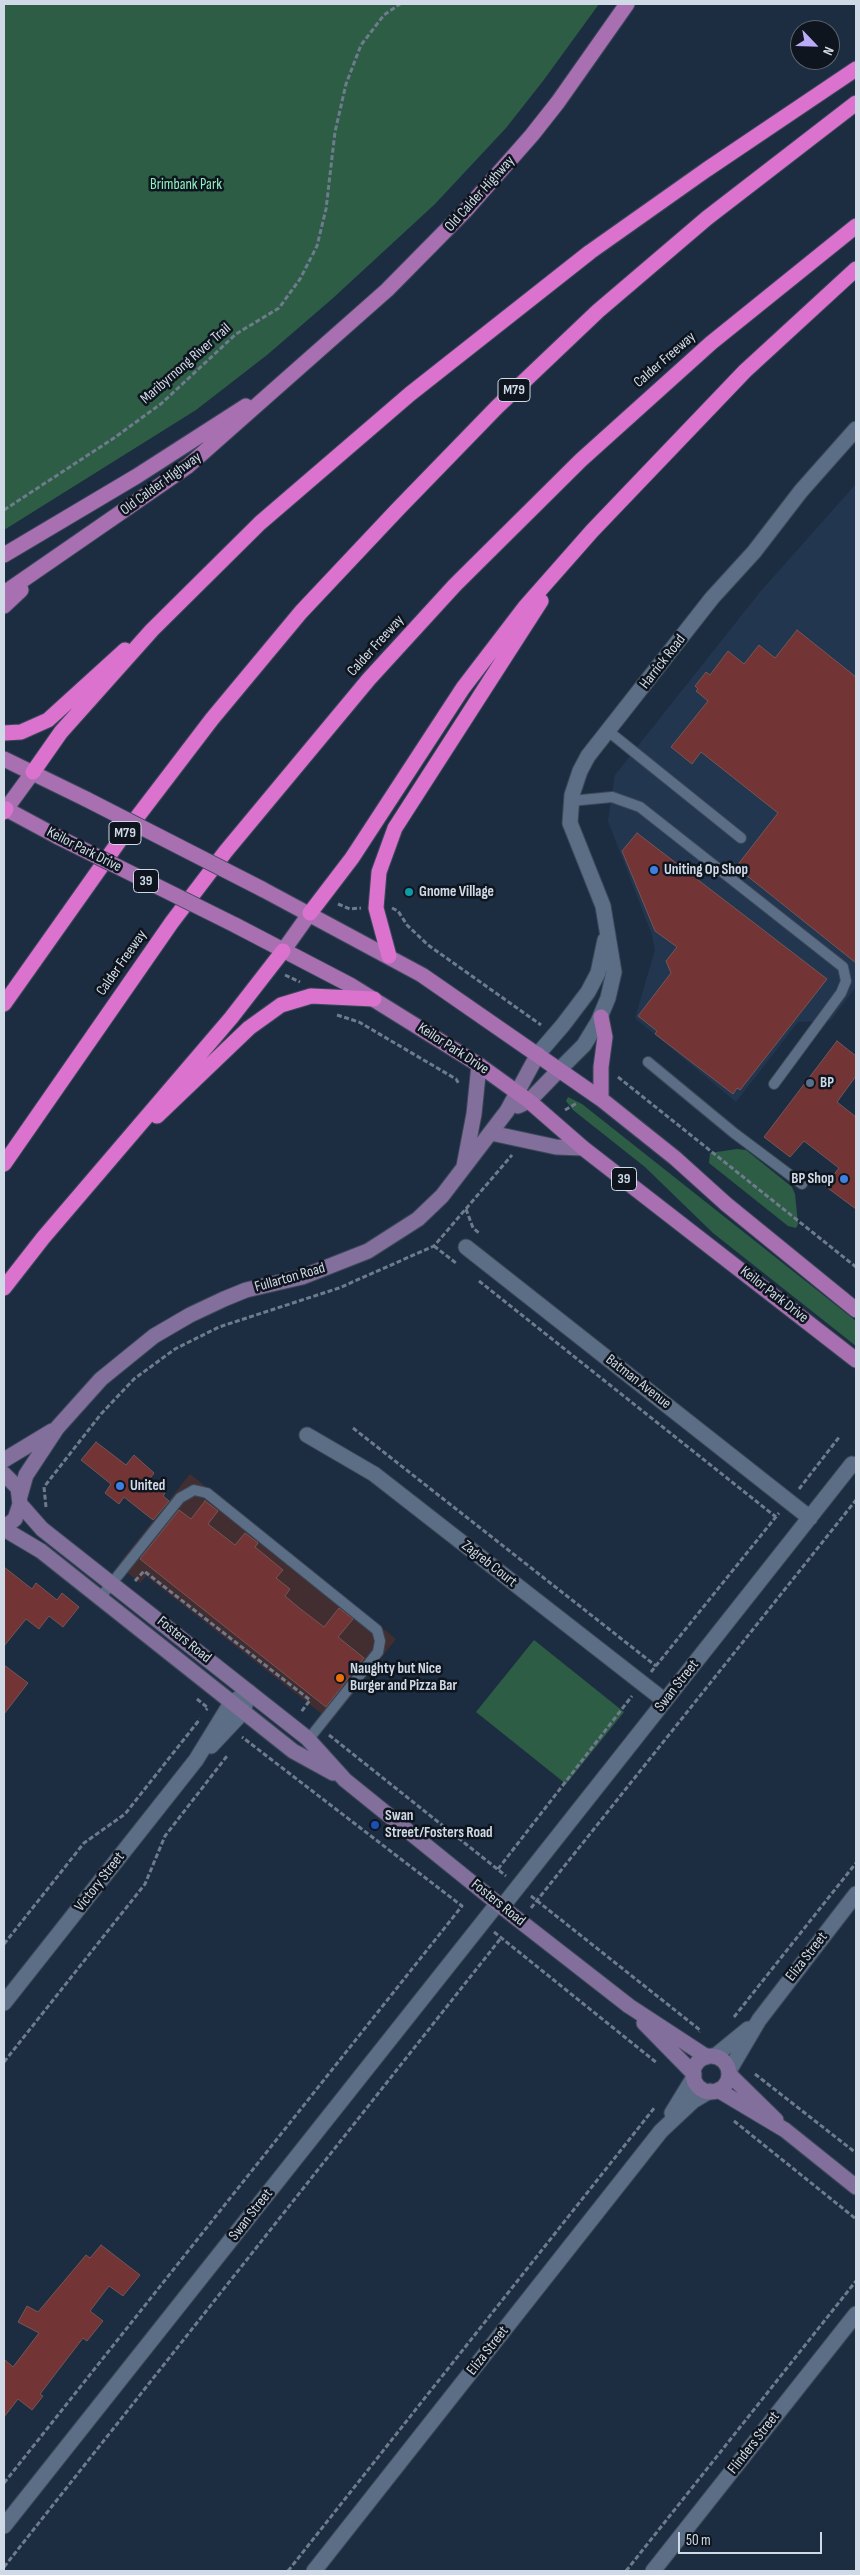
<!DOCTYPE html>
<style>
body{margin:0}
#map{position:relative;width:860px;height:2575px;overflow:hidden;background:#1d2d41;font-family:"Sofia Sans Condensed",sans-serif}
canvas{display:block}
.frame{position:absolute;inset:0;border:5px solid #d0dae7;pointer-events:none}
.north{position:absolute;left:790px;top:20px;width:50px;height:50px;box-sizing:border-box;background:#0e151e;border:1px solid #5c646e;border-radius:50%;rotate:114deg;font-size:14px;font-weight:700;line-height:20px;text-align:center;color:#d0dae7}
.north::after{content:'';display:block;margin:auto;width:18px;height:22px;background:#baaaf7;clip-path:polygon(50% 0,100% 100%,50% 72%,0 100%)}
.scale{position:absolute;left:678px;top:2532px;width:144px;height:22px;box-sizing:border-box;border:2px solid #d0dae7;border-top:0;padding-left:6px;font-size:15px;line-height:18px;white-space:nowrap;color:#d0dae7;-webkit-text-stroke:4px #0e151e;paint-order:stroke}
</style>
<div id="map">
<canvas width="860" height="2575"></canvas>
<div class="frame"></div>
<div class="north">N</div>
<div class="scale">50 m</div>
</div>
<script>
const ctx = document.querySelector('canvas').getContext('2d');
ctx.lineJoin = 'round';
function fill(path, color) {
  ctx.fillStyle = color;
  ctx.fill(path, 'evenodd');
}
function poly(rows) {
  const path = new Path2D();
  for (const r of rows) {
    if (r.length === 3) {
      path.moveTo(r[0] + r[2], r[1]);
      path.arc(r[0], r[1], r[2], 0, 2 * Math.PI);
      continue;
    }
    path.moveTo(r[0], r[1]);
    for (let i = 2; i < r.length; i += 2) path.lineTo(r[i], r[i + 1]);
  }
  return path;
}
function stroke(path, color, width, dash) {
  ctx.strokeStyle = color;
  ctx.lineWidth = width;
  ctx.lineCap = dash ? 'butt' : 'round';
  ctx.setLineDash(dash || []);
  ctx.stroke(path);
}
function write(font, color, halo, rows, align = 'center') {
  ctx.font = font + ' "Sofia Sans Condensed",sans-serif';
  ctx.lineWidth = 5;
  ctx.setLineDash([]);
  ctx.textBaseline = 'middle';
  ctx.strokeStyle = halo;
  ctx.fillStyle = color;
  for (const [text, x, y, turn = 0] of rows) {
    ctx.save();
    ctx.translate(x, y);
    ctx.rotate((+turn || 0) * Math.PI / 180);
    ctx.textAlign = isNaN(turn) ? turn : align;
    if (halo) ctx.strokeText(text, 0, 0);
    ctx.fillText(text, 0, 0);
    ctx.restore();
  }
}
fill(poly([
 [190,1474,396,1639,331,1721,146,1576,140,1583,118,1565]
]), '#422e30');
fill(poly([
 [856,484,856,987,830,1021,798,1022,736,1102,635,1018,655,950,652,935,608,821,615,775,760,592]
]), '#22364f');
fill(poly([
 [4,4,599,4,543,81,506,128,435,204,332,299,267,355,196,410,4,530],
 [568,1097,582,1104,856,1321,856,1346,713,1233,645,1167,573,1110,566,1101],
 [737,1149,746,1150,792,1187,795,1194,798,1224,796,1228,788,1226,709,1163,710,1153],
 [534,1640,624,1712,566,1784,476,1712]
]), '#2d5d45');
const building = poly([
 [797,630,856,677,856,963,736,867,778,813,701,752,692,764,671,747,708,701,696,691,698,689,695,686,706,672,710,675,728,651,744,664,759,645,775,658,797,630],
 [637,833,827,979,740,1090,737,1088,733,1094,655,1034,657,1031,638,1016,671,973,666,961,677,947,655,931,622,851,637,833],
 [837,1041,856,1056,856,1076,837,1102,856,1117,856,1209,825,1186,839,1168,804,1141,790,1157,764,1137,837,1041],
 [96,1442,126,1465,134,1455,154,1473,149,1480,165,1493,163,1496,169,1501,153,1520,124,1497,119,1504,105,1493,111,1484,81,1460,96,1442],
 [205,1501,218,1511,208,1524,235,1545,245,1533,258,1543,255,1547,283,1570,276,1578,290,1589,285,1596,298,1607,324,1627,339,1608,353,1619,338,1637,364,1658,326,1707,140,1559,179,1510,191,1519,205,1501],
 [4,1567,32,1589,36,1583,57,1600,62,1593,79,1607,63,1627,49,1616,39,1629,26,1619,4,1646,4,1567],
 [4,1665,28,1683,4,1714,4,1665],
 [101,2245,140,2275,123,2296,109,2286,90,2311,103,2321,87,2341,83,2338,40,2394,43,2396,32,2410,18,2399,4,2417,4,2359,13,2367,39,2333,18,2322,27,2306,38,2312,86,2255,90,2258,101,2245]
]);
fill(building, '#733436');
stroke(building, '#755655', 1);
const lane = poly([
 [608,731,741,838],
 [571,801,612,797,640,807,843,967,846,981,841,993,774,1084],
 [648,1062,734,1133,802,1184],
 [100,1598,180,1498,194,1490,207,1493,377,1630,380,1641,378,1652,308,1740]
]);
const street = poly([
 [538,1054,563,1025,588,992,598,973,605,940],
 [559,1070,584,1045,598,1022,608,998,614,972,603,906,570,823,572,795,580,771,588,756,712,598,754,552,801,491,856,429],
 [466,1247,810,1518],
 [307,1435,374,1474,665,1701],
 [211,1746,243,1712,247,1699],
 [502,1907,852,1464],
 [4,2003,196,1760,231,1703,249,1692],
 [715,2056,748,2029],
 [729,2071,759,2020,856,1894],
 [672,2113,694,2077],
 [4,2526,498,1903],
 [314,2571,661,2131,693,2101,710,2091],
 [653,2571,856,2314]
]);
const secondary = poly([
 [518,1106,529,1101,559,1070],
 [491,1133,556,1147,583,1148],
 [464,1166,474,1114,479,1065],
 [4,1460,52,1431],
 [4,1474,18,1488,20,1504,15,1519,4,1528],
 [20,1496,26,1475,57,1428,101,1379,154,1336,190,1315,224,1299,246,1290,302,1277,368,1251,418,1219,442,1196,507,1111,538,1054],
 [20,1504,42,1529,307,1738,345,1780,502,1907,629,2006,707,2057],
 [4,1529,41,1551,293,1751,333,1773],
 [644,2023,694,2074],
 [711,2074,18],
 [729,2074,776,2120],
 [718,2090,785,2130,856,2187]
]);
const primary = poly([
 [4,555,137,476,246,406],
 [4,593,188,466,387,290,466,210,532,135,558,102,627,4],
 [4,606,21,590],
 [4,759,86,799],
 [4,808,58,837],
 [6,809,33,772],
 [262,889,422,975,601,1099,675,1158,726,1204,856,1310],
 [235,925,352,986,479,1065,529,1101,583,1148,856,1360],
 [283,951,310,913],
 [601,1017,605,1037,601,1067,601,1099]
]);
const highway = poly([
 [4,733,21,732,48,720,125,650],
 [33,772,61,732,152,630,260,523,410,394,590,252,706,170,856,69],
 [4,812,6,809],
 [310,913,352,858,463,688,525,607,592,531,745,371,856,269],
 [389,956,376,908,379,872,395,828,541,601],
 [4,1004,125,833,212,719,301,612,398,509,497,407,598,311,707,218,856,103],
 [157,1116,249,1028,281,1005,311,996,374,999],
 [4,1164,172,922,226,851,369,679,455,585,581,460,711,343,856,226],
 [4,1288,43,1238,231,1018,283,951]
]);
stroke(lane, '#3b4859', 12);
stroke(street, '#3b4859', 17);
stroke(secondary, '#3b4859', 17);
stroke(primary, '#3b4859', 17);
stroke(highway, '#3b4859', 17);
stroke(poly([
 [4,510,114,438,162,403,236,334,279,308,300,279,317,246,326,209,335,132,346,84,361,45,384,15,400,4],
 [338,904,350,909,361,908],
 [392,908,398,911,407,925,428,945,541,1025],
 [285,975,300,982],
 [337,1015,359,1022,456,1079,459,1084],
 [618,1077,856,1267],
 [565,1110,577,1103],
 [466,1209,473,1228,479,1233],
 [434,1246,456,1263],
 [479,1281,776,1517],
 [353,1428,656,1666],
 [799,1489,840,1436],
 [46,1507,44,1487,101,1414,134,1379,175,1349,219,1327,339,1288,434,1246,512,1155],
 [135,1581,144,1571,310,1700,301,1712],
 [651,1672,779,1513],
 [197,1699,208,1708,206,1710],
 [329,1735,506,1876],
 [498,1869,632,1696],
 [531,1896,700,2030,699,2032],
 [531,1908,856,1500],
 [494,1932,657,2063],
 [4,1944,84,1843,125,1814,200,1719],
 [734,2017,856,1863],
 [4,2062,145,1884,165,1836,227,1756],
 [755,2074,856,2153],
 [734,2121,856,2219],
 [4,2483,462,1906,242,1737],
 [4,2567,501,1938],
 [288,2571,655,2107],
 [626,2571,856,2281]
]), '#6e7b8c', 3, [5, 2.5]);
stroke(lane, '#5c6e85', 10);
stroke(street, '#5c6e85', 15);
stroke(secondary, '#826f9b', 15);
stroke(primary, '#a870b1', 15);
stroke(highway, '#db72ce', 15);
const primaryBridge = poly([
 [86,799,262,889],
 [58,837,235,925]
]);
stroke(primaryBridge, '#3b4859', 17, []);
stroke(primaryBridge, '#a870b1', 15);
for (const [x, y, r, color] of [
 [654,870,5,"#3f7fe0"],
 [409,892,5,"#0f9aa8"],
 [810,1083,5,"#5c6f8a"],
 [844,1179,5,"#3f7fe0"],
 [120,1486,5,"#3f7fe0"],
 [340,1678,5,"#e8710a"],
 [375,1825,5,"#1a4fb4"]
]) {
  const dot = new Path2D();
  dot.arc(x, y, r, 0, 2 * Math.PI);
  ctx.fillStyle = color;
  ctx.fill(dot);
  stroke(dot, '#0e151e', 2);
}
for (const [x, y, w] of [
 [514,390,32],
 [125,833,32],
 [146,881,25],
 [624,1179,25]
]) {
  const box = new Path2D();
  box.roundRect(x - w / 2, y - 11.5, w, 23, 4);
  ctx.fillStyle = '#0e151e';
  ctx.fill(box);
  stroke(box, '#d0dae7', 1);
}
write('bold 14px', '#d0dae7', null, [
 ["M79",514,390],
 ["M79",125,833],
 ["39",146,881],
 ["39",624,1179]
]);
write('15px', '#8ff1bd', '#0e151e', [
 ["Brimbank Park",186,185]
]);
write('15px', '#d0dae7', '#0e151e', [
 ["Old Calder Highway",480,194,-48],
 ["Calder Freeway",665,360,-41],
 ["Maribyrnong River Trail",186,364,-41],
 ["Old Calder Highway",161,484,-36],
 ["Calder Freeway",376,646,-48],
 ["Harrick Road",663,662,-52],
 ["Keilor Park Drive",84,850,27],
 ["Calder Freeway",122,963,-55],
 ["Keilor Park Drive",453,1049,33],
 ["Fullarton Road",290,1278,-16],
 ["Keilor Park Drive",774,1295,38],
 ["Batman Avenue",638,1382,38],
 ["Zagreb Court",489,1564,38],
 ["Fosters Road",184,1640,39],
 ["Swan Street",677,1686,-52],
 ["Victory Street",100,1882,-52],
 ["Fosters Road",498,1903,39],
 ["Eliza Street",807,1957,-52],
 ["Swan Street",251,2215,-52],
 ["Eliza Street",488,2351,-52],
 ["Flinders Street",754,2443,-52]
]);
write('bold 15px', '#d0dae7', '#0e151e', [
 ["Uniting Op Shop",664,870],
 ["Gnome Village",419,892],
 ["BP",820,1083],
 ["BP Shop",834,1179,"right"],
 ["United",130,1486],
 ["Naughty but Nice",350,1669],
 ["Burger and Pizza Bar",350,1686],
 ["Swan",385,1816],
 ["Street/Fosters Road",385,1833]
], 'left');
</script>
